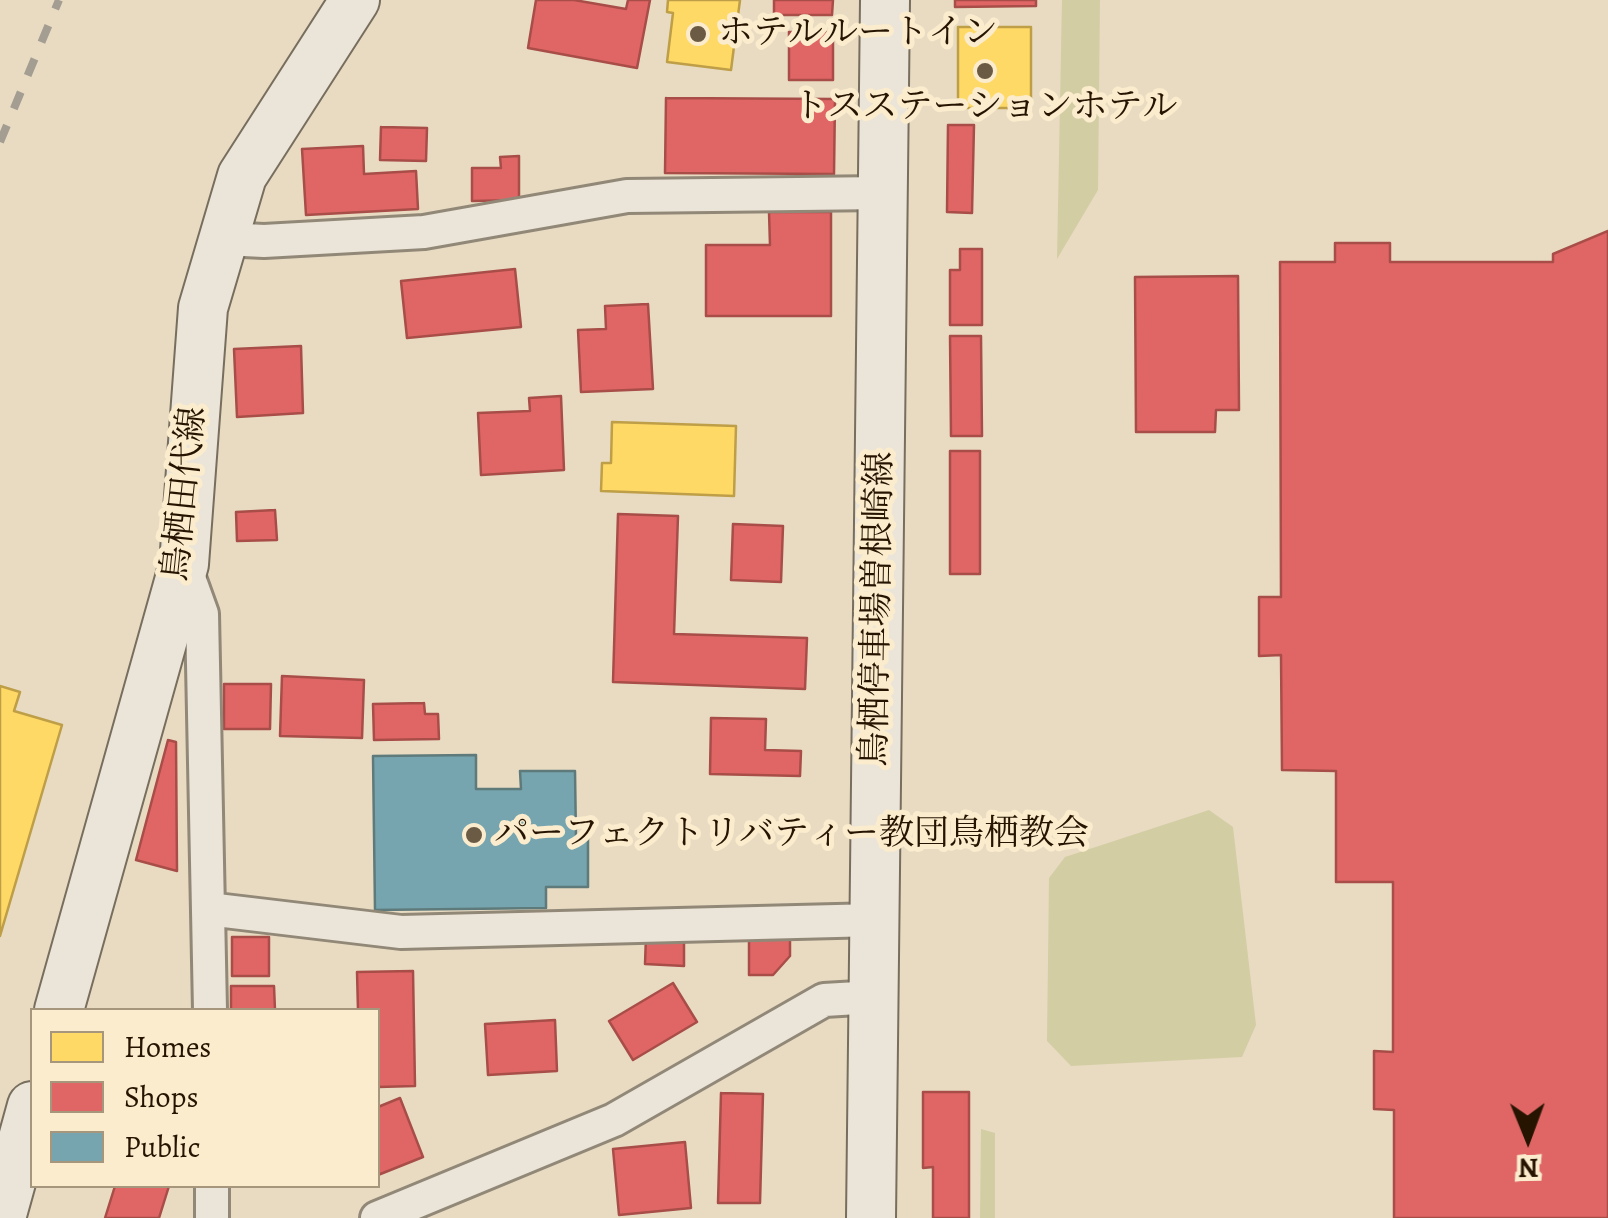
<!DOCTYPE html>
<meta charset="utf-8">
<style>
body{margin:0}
#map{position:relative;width:1608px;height:1218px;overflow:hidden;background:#e8dbc2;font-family:Alegreya,serif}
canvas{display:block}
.legend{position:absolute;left:30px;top:1008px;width:350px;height:180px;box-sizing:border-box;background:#faeccd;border:2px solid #a6967b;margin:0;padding:12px 18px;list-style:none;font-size:30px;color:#271400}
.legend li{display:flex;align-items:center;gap:20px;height:50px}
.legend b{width:50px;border:2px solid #a6967b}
.north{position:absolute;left:1478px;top:1088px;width:100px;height:100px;-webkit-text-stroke:8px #faeccd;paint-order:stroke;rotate:179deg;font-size:28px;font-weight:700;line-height:40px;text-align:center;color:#271400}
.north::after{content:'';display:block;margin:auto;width:35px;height:45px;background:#271400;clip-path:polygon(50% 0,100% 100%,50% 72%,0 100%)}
</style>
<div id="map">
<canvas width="1608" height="1218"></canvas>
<ul class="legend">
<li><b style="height:28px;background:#ffd966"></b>Homes</li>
<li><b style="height:28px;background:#e06666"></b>Shops</li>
<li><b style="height:28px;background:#76a5af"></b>Public</li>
</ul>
<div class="north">N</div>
</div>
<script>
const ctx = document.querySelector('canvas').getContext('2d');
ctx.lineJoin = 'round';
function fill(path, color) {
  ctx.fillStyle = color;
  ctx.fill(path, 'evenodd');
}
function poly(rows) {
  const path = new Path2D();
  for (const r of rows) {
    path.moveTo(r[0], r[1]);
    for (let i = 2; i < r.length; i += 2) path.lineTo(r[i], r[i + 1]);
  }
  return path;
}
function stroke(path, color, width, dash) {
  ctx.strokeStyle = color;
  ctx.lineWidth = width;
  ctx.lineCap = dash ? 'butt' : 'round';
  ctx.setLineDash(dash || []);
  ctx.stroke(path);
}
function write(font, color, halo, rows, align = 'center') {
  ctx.font = font + ' Alegreya,"Noto Serif JP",serif';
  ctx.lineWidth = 10;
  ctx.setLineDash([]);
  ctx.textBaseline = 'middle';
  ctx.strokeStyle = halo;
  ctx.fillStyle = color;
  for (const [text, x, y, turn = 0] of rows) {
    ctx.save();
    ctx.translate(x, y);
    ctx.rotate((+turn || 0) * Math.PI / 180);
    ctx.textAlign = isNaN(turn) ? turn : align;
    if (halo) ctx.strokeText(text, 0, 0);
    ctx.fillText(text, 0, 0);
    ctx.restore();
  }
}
fill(poly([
 [1062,0,1100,0,1098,190,1057,259],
 [1209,810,1233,827,1256,1025,1242,1057,1071,1066,1047,1041,1049,878,1065,857],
 [981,1129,995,1133,995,1218,980,1218]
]), '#d3cda3');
const homes = poly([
 [668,0,740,0,731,70,667,62,673,13,667,12,668,0],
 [958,27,1031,27,1031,108,958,108,958,27],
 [612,422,736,426,734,496,601,491,602,463,611,463,612,422],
 [0,686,20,692,14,711,62,725,0,936,0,686]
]);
fill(homes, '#ffd966');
stroke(homes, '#be9e47', 2.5);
const shops = poly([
 [536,0,574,0,626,9,628,0,650,0,637,68,528,48,536,0],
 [774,0,833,0,832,15,774,15,774,0],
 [955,0,1036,0,1036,6,955,7,955,0],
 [789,32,833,32,833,80,789,80,789,32],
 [666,98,835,99,834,174,665,173,666,98],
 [948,125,974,125,972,213,947,212,948,125],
 [381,127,427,128,426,161,380,160,381,127],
 [363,146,364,174,416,171,418,209,306,215,302,149,363,146],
 [519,156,519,200,472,201,472,168,501,168,500,157,519,156],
 [769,212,831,212,831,316,706,316,706,245,770,245,769,212],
 [1608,231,1608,1218,1394,1218,1394,1110,1374,1109,1374,1051,1393,1052,1393,882,1336,882,1336,771,1282,770,1281,655,1259,656,1259,597,1281,597,1280,262,1335,262,1335,243,1390,243,1390,262,1553,262,1553,254,1608,231],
 [960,249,982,249,982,325,950,325,950,270,960,270,960,249],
 [515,269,521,327,407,338,401,281,515,269],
 [1238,276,1239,410,1216,410,1215,432,1136,432,1135,277,1238,276],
 [648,304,653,389,581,392,578,330,606,329,605,306,648,304],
 [950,336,981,336,982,436,951,436,950,336],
 [301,346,303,413,237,417,234,349,301,346],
 [561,396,564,470,481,475,478,413,530,411,529,398,561,396],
 [950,451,980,451,980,574,950,574,950,451],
 [275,510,277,540,237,541,236,512,275,510],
 [618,514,678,516,674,634,807,638,805,689,613,682,618,514],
 [733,524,783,526,781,582,731,580,733,524],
 [282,676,364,680,362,738,280,736,282,676],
 [224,684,271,684,270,729,224,729,224,684],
 [424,703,425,714,438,714,439,739,374,740,373,704,424,703],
 [711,718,766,719,765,750,801,751,800,776,710,774,711,718],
 [168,740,176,742,177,871,136,860,168,740],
 [749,935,790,935,790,956,773,975,749,975,749,935],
 [646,936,684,937,684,966,645,964,646,936],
 [232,937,269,937,269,976,232,976,232,937],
 [413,971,415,1086,378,1087,378,1010,358,1010,357,972,413,971],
 [673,983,697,1022,633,1060,609,1021,673,983],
 [231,986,274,986,275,1010,231,1010,231,986],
 [555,1020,557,1071,488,1075,485,1024,555,1020],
 [923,1092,969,1092,969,1218,933,1218,933,1167,923,1168,923,1092],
 [721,1093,763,1094,760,1203,718,1203,721,1093],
 [400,1098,423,1157,378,1175,378,1107,400,1098],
 [685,1142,691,1208,619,1215,613,1149,685,1142],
 [115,1186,169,1186,159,1218,105,1218,115,1186]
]);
fill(shops, '#e06666');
stroke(shops, '#a84d47', 2.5);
const public = poly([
 [476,755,476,789,521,789,520,771,575,771,576,839,588,838,588,887,546,887,546,908,375,910,373,756,476,755]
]);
fill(public, '#76a5af');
stroke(public, '#5e7a7a', 2.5);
const street = poly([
 [224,239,264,241,424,232,627,196,884,193],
 [184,564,202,614,210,1010],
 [208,909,401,932,876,920],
 [212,1186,212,1218],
 [377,1218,614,1120,824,1000,875,997]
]);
const secondary = poly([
 [59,1010,184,564,203,308,242,176,355,0],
 [1,1218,32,1106],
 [871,1218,885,0]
]);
stroke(street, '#928878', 38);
stroke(secondary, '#776e5e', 52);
stroke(street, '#ebe4d8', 32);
stroke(secondary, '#ebe4d8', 48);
stroke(poly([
 [0,142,59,0]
]), '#a49d92', 8, [18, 18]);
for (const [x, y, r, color] of [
 [698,34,10,"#6b5a44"],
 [985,71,10,"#6b5a44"],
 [474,835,10,"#6b5a44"]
]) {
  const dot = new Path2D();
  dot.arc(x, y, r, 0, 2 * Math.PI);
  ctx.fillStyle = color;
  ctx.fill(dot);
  stroke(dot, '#faeccd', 4);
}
write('35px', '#271400', '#faeccd', [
 ["ホテルルートイン",718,34],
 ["トスステーションホテル",985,108,"center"],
 ["パーフェクトリバティー教団鳥栖教会",494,835]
], 'left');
write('35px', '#271400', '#faeccd', [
 ["鳥栖田代線",186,494,-84],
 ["鳥栖停車場曽根崎線",879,609,-89]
]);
</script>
